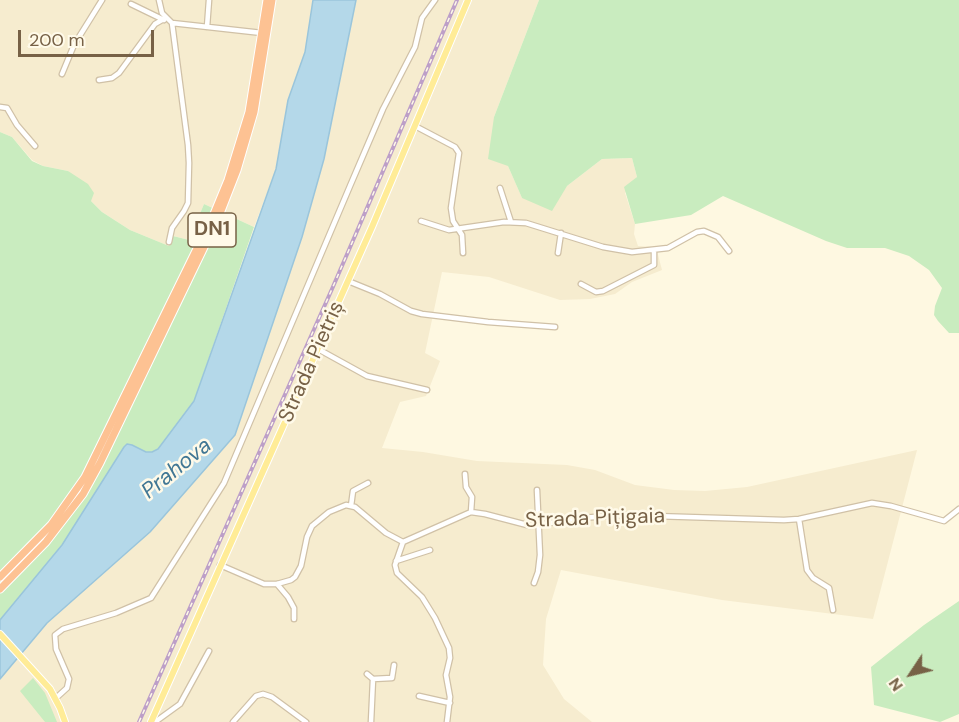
<!DOCTYPE html>
<meta charset="utf-8">
<style>
body{margin:0}
#map{position:relative;width:959px;height:722px;overflow:hidden;background:#fef8e1;font-family:"DM Sans",sans-serif}
canvas{display:block}
.north{position:absolute;left:881px;top:644px;width:60px;height:60px;-webkit-text-stroke:4px #fffae9;paint-order:stroke;rotate:235deg;font-size:16px;font-weight:700;line-height:24px;text-align:center;color:#776146}
.north::after{content:'';display:block;margin:auto;width:21px;height:27px;background:#776146;clip-path:polygon(50% 0,100% 100%,50% 72%,0 100%)}
.scale{position:absolute;left:18px;top:30px;width:136px;height:27px;box-sizing:border-box;border:3px solid #776146;border-top:0;padding-left:8px;font-size:18px;line-height:21px;white-space:nowrap;color:#776146;-webkit-text-stroke:4px #fffae9;paint-order:stroke}
</style>
<div id="map">
<canvas width="959" height="722"></canvas>
<div class="north">N</div>
<div class="scale">200 m</div>
</div>
<script>
const ctx = document.querySelector('canvas').getContext('2d');
ctx.lineJoin = 'round';
function fill(path, color) {
  ctx.fillStyle = color;
  ctx.fill(path, 'evenodd');
}
function poly(rows) {
  const path = new Path2D();
  for (const r of rows) {
    path.moveTo(r[0], r[1]);
    for (let i = 2; i < r.length; i += 2) path.lineTo(r[i], r[i + 1]);
  }
  return path;
}
function stroke(path, color, width, dash) {
  ctx.strokeStyle = color;
  ctx.lineWidth = width;
  ctx.lineCap = dash ? 'butt' : 'round';
  ctx.setLineDash(dash || []);
  ctx.stroke(path);
}
function write(font, color, halo, rows, align = 'center') {
  ctx.font = font + ' "DM Sans",sans-serif';
  ctx.lineWidth = 5;
  ctx.setLineDash([]);
  ctx.textBaseline = 'middle';
  ctx.strokeStyle = halo;
  ctx.fillStyle = color;
  for (const [text, x, y, turn = 0] of rows) {
    ctx.save();
    ctx.translate(x, y);
    ctx.rotate((+turn || 0) * Math.PI / 180);
    ctx.textAlign = isNaN(turn) ? turn : align;
    if (halo) ctx.strokeText(text, 0, 0);
    ctx.fillText(text, 0, 0);
    ctx.restore();
  }
}
fill(poly([
 [0,0,313,0,305,52,288,100,276,169,254,227,204,204,189,240,173,236,169,246,130,230,102,212,91,201,68,171,43,166,32,160,12,137,0,132],
 [356,0,539,0,494,117,508,166,522,198,567,186,602,159,632,158,637,177,625,193,635,224,634,234,638,246,656,247,662,270,632,282,615,294,590,299,560,300,489,277,442,272,425,353,440,361,426,396,400,402,382,448,423,452,477,461,567,465,595,470,635,485,674,490,705,491,747,487,917,450,873,619,722,600,561,570,546,619,543,665,564,699,592,722,0,722,0,679,47,623,150,532,324,159]
]), '#f6eccf');
fill(poly([
 [539,0,959,0,959,333,949,333,938,321,934,315,935,306,942,288,929,270,909,256,885,248,847,248,826,241,723,196,691,215,635,224,624,187,637,177,632,158,602,159,567,186,552,211,522,198,508,166,488,159,494,117],
 [0,132,12,137,32,161,43,166,68,171,88,184,94,193,91,201,102,212,130,230,169,246,173,236,189,240,204,204,254,227,194,401,158,449,152,452,146,452,132,445,124,447,62,545,0,620],
 [959,601,959,714,940,722,874,705,871,667,924,625],
 [33,678,45,693,57,722,45,722,20,691]
]), '#c9ecbf');
const water = poly([
 [313,0,356,0,324,159,302,237,235,435,150,532,47,623,0,679,0,620,62,545,124,447,127,444,132,445,146,452,152,452,158,449,194,401,276,169,288,100,305,52,313,0]
]);
fill(water, '#b4d8e9');
stroke(water, '#9ac5db', 1.5);
const minor = poly([
 [159,0,162,13,172,23,262,33],
 [131,4,164,20],
 [207,27,209,0],
 [62,74,74,45,102,0],
 [99,80,112,78,119,73,155,24,162,20],
 [0,107,7,108,17,125,35,146],
 [415,126,455,147,459,153,451,208,453,221,462,235,463,253],
 [500,188,511,222],
 [421,221,449,230,504,222,526,223,603,247,632,252,668,248,697,232,704,231,718,237,729,251],
 [169,242,172,228,184,211,188,203,189,163,188,145,172,23],
 [558,253,561,233],
 [348,281,380,294,411,311,422,314,488,322,555,327],
 [581,284,596,292,603,291,654,265,654,251],
 [318,349,367,376,427,390],
 [465,474,466,487,472,497,471,512],
 [351,506,353,491,368,483],
 [799,519,807,570,813,578,829,588,833,610],
 [403,542,395,565,397,573,422,597,435,618,449,648,450,658,446,675,450,697,447,722],
 [396,561,430,550],
 [220,565,264,584,277,584,291,580,295,577,301,566,307,537,312,526,329,512,346,505,355,507,386,533,403,542,471,512,485,514,531,526,581,518,622,515,784,520,799,519,872,503,891,506,944,521,959,509],
 [534,583,538,572,540,555,537,490],
 [277,584,288,597,294,608,294,619],
 [367,674,373,679,392,678,394,665],
 [419,696,450,703],
 [56,698,67,688,69,679,56,649,55,635,63,629,116,613,151,598,224,483,350,186,383,109,415,47,422,18,435,0],
 [155,722,180,704,209,651],
 [233,722,256,696,263,694,272,697,306,722],
 [371,722,373,679]
]);
const major = poly([
 [0,634,50,689,60,708,65,722],
 [151,722,372,227,468,0]
]);
const highway = poly([
 [0,577,51,525,85,477,214,214,228,180,249,112,267,0],
 [0,589,46,542,83,494,100,463,219,216,237,170,254,112,272,0]
]);
stroke(minor, '#d0c1a7', 7);
stroke(major, '#fff', 8);
stroke(highway, '#fff', 9);
stroke(minor, '#fff', 4.5);
stroke(major, '#ffec97', 6);
stroke(highway, '#fdc293', 7);
const rail = poly([
 [139,722,332,289,457,0]
]);
stroke(rail, '#bd9fc8', 4);
stroke(rail, '#fffae9', 1.5, [4.5]);
for (const [x, y, w] of [
 [212,230,48]
]) {
  const box = new Path2D();
  box.roundRect(x - w / 2, y - 17, w, 34, 4.5);
  ctx.fillStyle = '#fffae9';
  ctx.fill(box);
  stroke(box, '#776146', 1.5);
}
write('bold 20px', '#776146', null, [
 ["DN1",212,230]
]);
write('21px', '#776146', '#fffae9', [
 ["Strada Pietriș",312,362,-66],
 ["Strada Pițigaia",595,519,-2]
]);
write('italic 22px', '#417794', '#fffae9', [
 ["Prahova",177,469,-39]
]);
</script>
